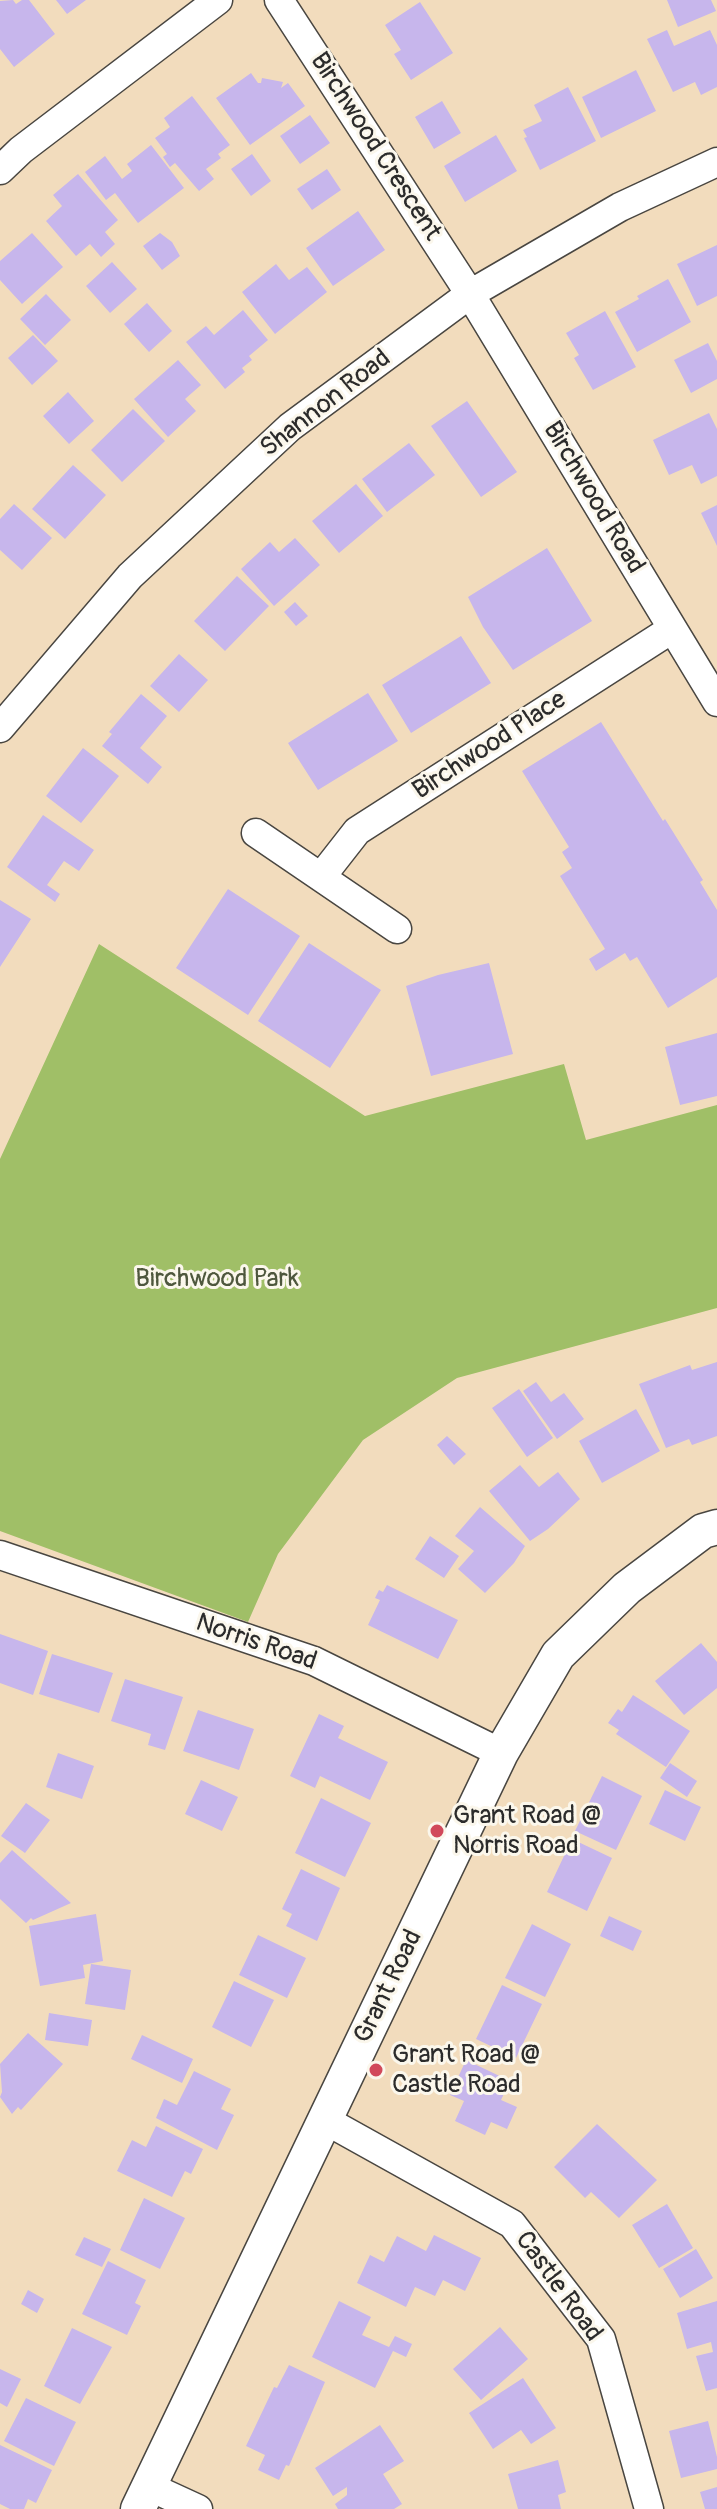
<!DOCTYPE html>
<style>
body{margin:0}
canvas{display:block;background:#f2dcbd}
</style>
<canvas width="717" height="2509"></canvas>
<script>
const ctx = document.querySelector('canvas').getContext('2d');
ctx.lineJoin = 'round';
function fill(path, color) {
  ctx.fillStyle = color;
  ctx.fill(path, 'evenodd');
}
function poly(rows) {
  const path = new Path2D();
  for (const r of rows) {
    path.moveTo(r[0], r[1]);
    for (let i = 2; i < r.length; i += 2) path.lineTo(r[i], r[i + 1]);
  }
  return path;
}
function stroke(path, color, width, dash) {
  ctx.strokeStyle = color;
  ctx.lineWidth = width;
  ctx.lineCap = dash ? 'butt' : 'round';
  ctx.setLineDash(dash || []);
  ctx.stroke(path);
}
function write(font, color, halo, rows, align = 'center') {
  ctx.font = font + ' Pangolin,sans-serif';
  ctx.lineWidth = 6;
  ctx.setLineDash([]);
  ctx.textBaseline = 'middle';
  ctx.strokeStyle = halo;
  ctx.fillStyle = color;
  for (const [text, x, y, turn = 0] of rows) {
    ctx.save();
    ctx.translate(x, y);
    ctx.rotate((+turn || 0) * Math.PI / 180);
    ctx.textAlign = isNaN(turn) ? turn : align;
    if (halo) ctx.strokeText(text, 0, 0);
    ctx.fillText(text, 0, 0);
    ctx.restore();
  }
}
fill(poly([
 [99,944,365,1116,564,1064,586,1140,717,1105,717,1308,457,1378,363,1440,278,1554,248,1622,0,1531,0,1159]
]), '#a0bf67');
fill(poly([
 [13,0,16,4,22,0,29,0,55,34,14,67,0,49,0,1],
 [56,0,86,0,67,14],
 [667,0,711,0,716,11,678,27],
 [420,2,453,53,411,80,394,54,401,50,385,25],
 [667,30,674,46,710,30,717,45,717,87,701,95,695,82,673,92,647,39],
 [636,70,656,111,601,138,582,97],
 [251,73,258,83,261,83,262,78,283,82,281,88,288,83,305,106,250,145,216,98],
 [568,87,596,141,540,170,524,138,527,137,523,130,542,121,534,105],
 [192,96,230,145,218,154,221,158,206,169,214,179,199,191,175,163,170,167,163,157,167,154,155,138,170,127,164,118],
 [442,101,461,133,434,149,415,117],
 [310,115,330,143,300,164,280,136],
 [496,135,517,171,465,202,444,166],
 [151,145,184,188,138,223,115,193,106,200,85,172,105,156,122,179,132,171,127,164],
 [252,154,271,181,251,196,231,169],
 [327,169,341,190,312,210,297,189],
 [78,174,118,220,105,232,115,244,101,257,90,244,76,256,46,221,62,206,53,195],
 [358,211,385,250,333,286,306,248],
 [32,233,63,267,22,304,0,280,0,261],
 [160,233,172,242,180,256,162,270,143,246],
 [717,245,717,296,697,306,677,264],
 [112,262,137,289,110,313,86,286],
 [276,264,289,280,307,267,327,292,275,334,242,292],
 [668,279,691,322,637,352,615,312,639,299,637,296],
 [46,294,71,320,45,345,20,319],
 [147,303,172,331,149,352,124,324],
 [243,310,268,340,249,356,252,360,242,368,245,372,225,389,186,342,206,326,214,335],
 [605,311,636,367,593,390,574,358,579,355,566,333],
 [33,335,58,361,32,385,8,358],
 [708,343,717,361,717,379,691,393,674,360],
 [178,360,201,385,185,399,196,411,168,437,134,399],
 [68,392,94,421,69,444,43,416],
 [467,401,517,472,481,497,431,426],
 [133,409,165,441,122,482,91,450],
 [709,413,717,429,717,476,701,484,692,465,669,475,653,440],
 [409,443,435,475,387,512,362,479],
 [73,465,106,495,65,539,32,509],
 [356,484,383,516,339,553,312,521],
 [14,504,52,538,22,570,0,550,0,519],
 [717,505,717,546,701,513],
 [295,538,320,565,274,606,241,569,270,542,279,552],
 [547,548,592,621,513,670,483,627,468,597],
 [237,576,269,606,225,651,194,621],
 [295,602,308,616,296,626,284,612],
 [461,636,491,683,411,733,382,685],
 [179,654,208,680,179,712,150,686],
 [368,693,398,741,318,790,288,743],
 [141,694,167,716,140,748,162,767,148,784,102,746,112,734,109,732],
 [601,722,663,821,665,819,703,880,700,882,717,910,717,977,668,1008,637,957,630,961,625,953,596,971,589,959,605,949,560,876,572,868,562,852,569,847,522,771],
 [83,748,119,776,81,823,46,796],
 [43,815,94,850,79,871,64,861,47,885,60,894,55,902,7,867],
 [228,889,300,936,248,1015,176,968],
 [0,900,31,919,0,967],
 [309,943,381,990,330,1068,258,1021],
 [489,963,513,1054,431,1076,406,986,438,975],
 [717,1033,717,1096,680,1105,665,1047],
 [717,1362,717,1436,692,1445,689,1439,666,1448,639,1384,690,1365,692,1370],
 [536,1382,551,1402,564,1393,584,1419,557,1439,523,1391],
 [519,1389,553,1438,527,1457,492,1408],
 [636,1409,660,1451,602,1483,579,1441],
 [447,1436,466,1454,454,1465,437,1445],
 [520,1465,539,1487,558,1472,580,1499,548,1529,530,1541,489,1491],
 [480,1507,525,1546,514,1563,485,1593,458,1569,474,1551,455,1536],
 [430,1536,459,1556,444,1578,415,1559],
 [387,1585,458,1620,438,1659,368,1625,380,1600,375,1598,379,1590,383,1592],
 [0,1634,48,1651,33,1695,0,1683],
 [701,1643,717,1662,717,1688,684,1715,655,1681],
 [52,1654,113,1673,99,1713,39,1694],
 [125,1679,183,1697,165,1750,148,1745,151,1734,111,1721],
 [633,1695,690,1731,666,1767,616,1734,619,1730,608,1723,618,1709,622,1712],
 [198,1710,254,1729,239,1770,183,1751],
 [319,1714,344,1726,338,1738,388,1762,370,1800,320,1776,315,1788,290,1776],
 [58,1753,94,1766,82,1799,46,1787],
 [670,1763,697,1781,687,1797,660,1778],
 [602,1776,642,1796,616,1850,575,1831],
 [201,1780,238,1797,222,1831,185,1814],
 [665,1790,701,1807,685,1841,649,1824],
 [321,1798,371,1823,345,1877,295,1853],
 [26,1803,50,1820,25,1853,1,1836],
 [572,1839,612,1858,587,1911,547,1892],
 [12,1850,71,1903,33,1920,31,1918,26,1923,0,1899,0,1863],
 [301,1869,340,1888,317,1941,286,1926,292,1914,282,1909],
 [96,1914,103,1961,83,1965,85,1978,40,1986,29,1926],
 [609,1916,642,1931,633,1951,600,1936],
 [532,1924,571,1944,545,1997,505,1978],
 [258,1935,306,1958,287,1998,239,1975],
 [91,1964,131,1970,125,2010,85,2004],
 [234,1981,274,2000,251,2047,212,2027],
 [502,1985,542,2004,516,2058,476,2039],
 [49,2013,92,2020,88,2046,45,2040],
 [28,2033,63,2064,21,2110,18,2107,12,2114,0,2097,2,2092,0,2064],
 [142,2035,193,2059,182,2083,131,2059],
 [466,2060,510,2081,501,2100,517,2107,507,2129,491,2122,485,2135,455,2121,464,2101,450,2095],
 [194,2071,231,2089,221,2109,234,2115,217,2150,156,2118,164,2099,177,2105],
 [597,2124,657,2180,619,2218,591,2192,585,2198,554,2167],
 [156,2126,203,2149,191,2174,185,2171,172,2197,117,2171,132,2140,146,2147],
 [144,2198,185,2218,160,2269,120,2250],
 [667,2204,693,2248,659,2268,632,2225],
 [434,2235,481,2258,465,2291,443,2280,435,2296,415,2287,406,2307,357,2283,370,2255,384,2262,397,2236,426,2251],
 [84,2237,111,2249,102,2267,75,2255],
 [696,2249,713,2278,680,2298,663,2269],
 [108,2261,146,2280,135,2303,141,2306,127,2335,82,2314],
 [28,2290,44,2299,37,2313,21,2304],
 [339,2301,371,2317,362,2335,389,2347,395,2336,412,2344,406,2357,393,2351,375,2388,312,2357],
 [717,2301,717,2388,706,2391,696,2356,713,2352,711,2342,687,2349,677,2313],
 [500,2327,528,2359,481,2400,453,2369],
 [72,2328,112,2347,80,2404,44,2386],
 [289,2365,325,2382,289,2466,286,2465,279,2480,258,2470,265,2455,246,2446,274,2387,277,2388],
 [0,2369,21,2379,7,2407,0,2403],
 [523,2378,556,2428,531,2444,521,2430,493,2449,469,2413],
 [26,2398,76,2422,54,2466,4,2441],
 [708,2421,717,2457,717,2469,681,2478,669,2431],
 [380,2425,404,2461,383,2474,402,2504,394,2509,338,2509,335,2504,347,2495,347,2487,333,2496,315,2468],
 [0,2445,52,2470,36,2503,28,2499,24,2509,10,2509,0,2504],
 [558,2460,566,2492,558,2495,561,2509,518,2509,508,2474],
 [717,2487,717,2509,705,2509,700,2492]
]), '#c7b6ec');
const minor = poly([
 [279,0,470,294,717,702],
 [0,170,21,150,218,0],
 [0,728,130,576,290,427,470,294,620,207,717,162],
 [256,833,397,929],
 [321,877,357,831,672,629],
 [0,1555,314,1661,501,1753],
 [325,2120,512,2224,601,2339,649,2509],
 [148,2486,198,2509]
]);
const tertiary = poly([
 [138,2509,501,1753,558,1655,627,1588,703,1531,717,1527]
]);
stroke(minor, '#494641', 31);
stroke(tertiary, '#494641', 37);
stroke(minor, '#fff', 28);
stroke(tertiary, '#fff', 34);
for (const [x, y, r, color] of [
 [437,1831,8,"#d1495b"],
 [376,2070,8,"#d1495b"]
]) {
  const dot = new Path2D();
  dot.arc(x, y, r, 0, 2 * Math.PI);
  ctx.fillStyle = color;
  ctx.fill(dot);
  stroke(dot, '#fbf7ec', 3);
}
write('26px', '#2b2b2b', '#fbf7ec', [
 ["Birchwood Crescent",375,147,57],
 ["Shannon Road",326,404,-38],
 ["Birchwood Road",593,498,59],
 ["Birchwood Place",490,746,-33],
 ["Norris Road",256,1643,19],
 ["Grant Road",389,1987,-64],
 ["Castle Road",558,2287,54]
]);
write('26px', '#4e573d', '#fbf7ec', [
 ["Birchwood Park",217,1279]
]);
write('26px', '#2b2b2b', '#fbf7ec', [
 ["Grant Road @",453,1816],
 ["Norris Road",453,1846],
 ["Grant Road @",392,2055],
 ["Castle Road",392,2085]
], 'left');
</script>
